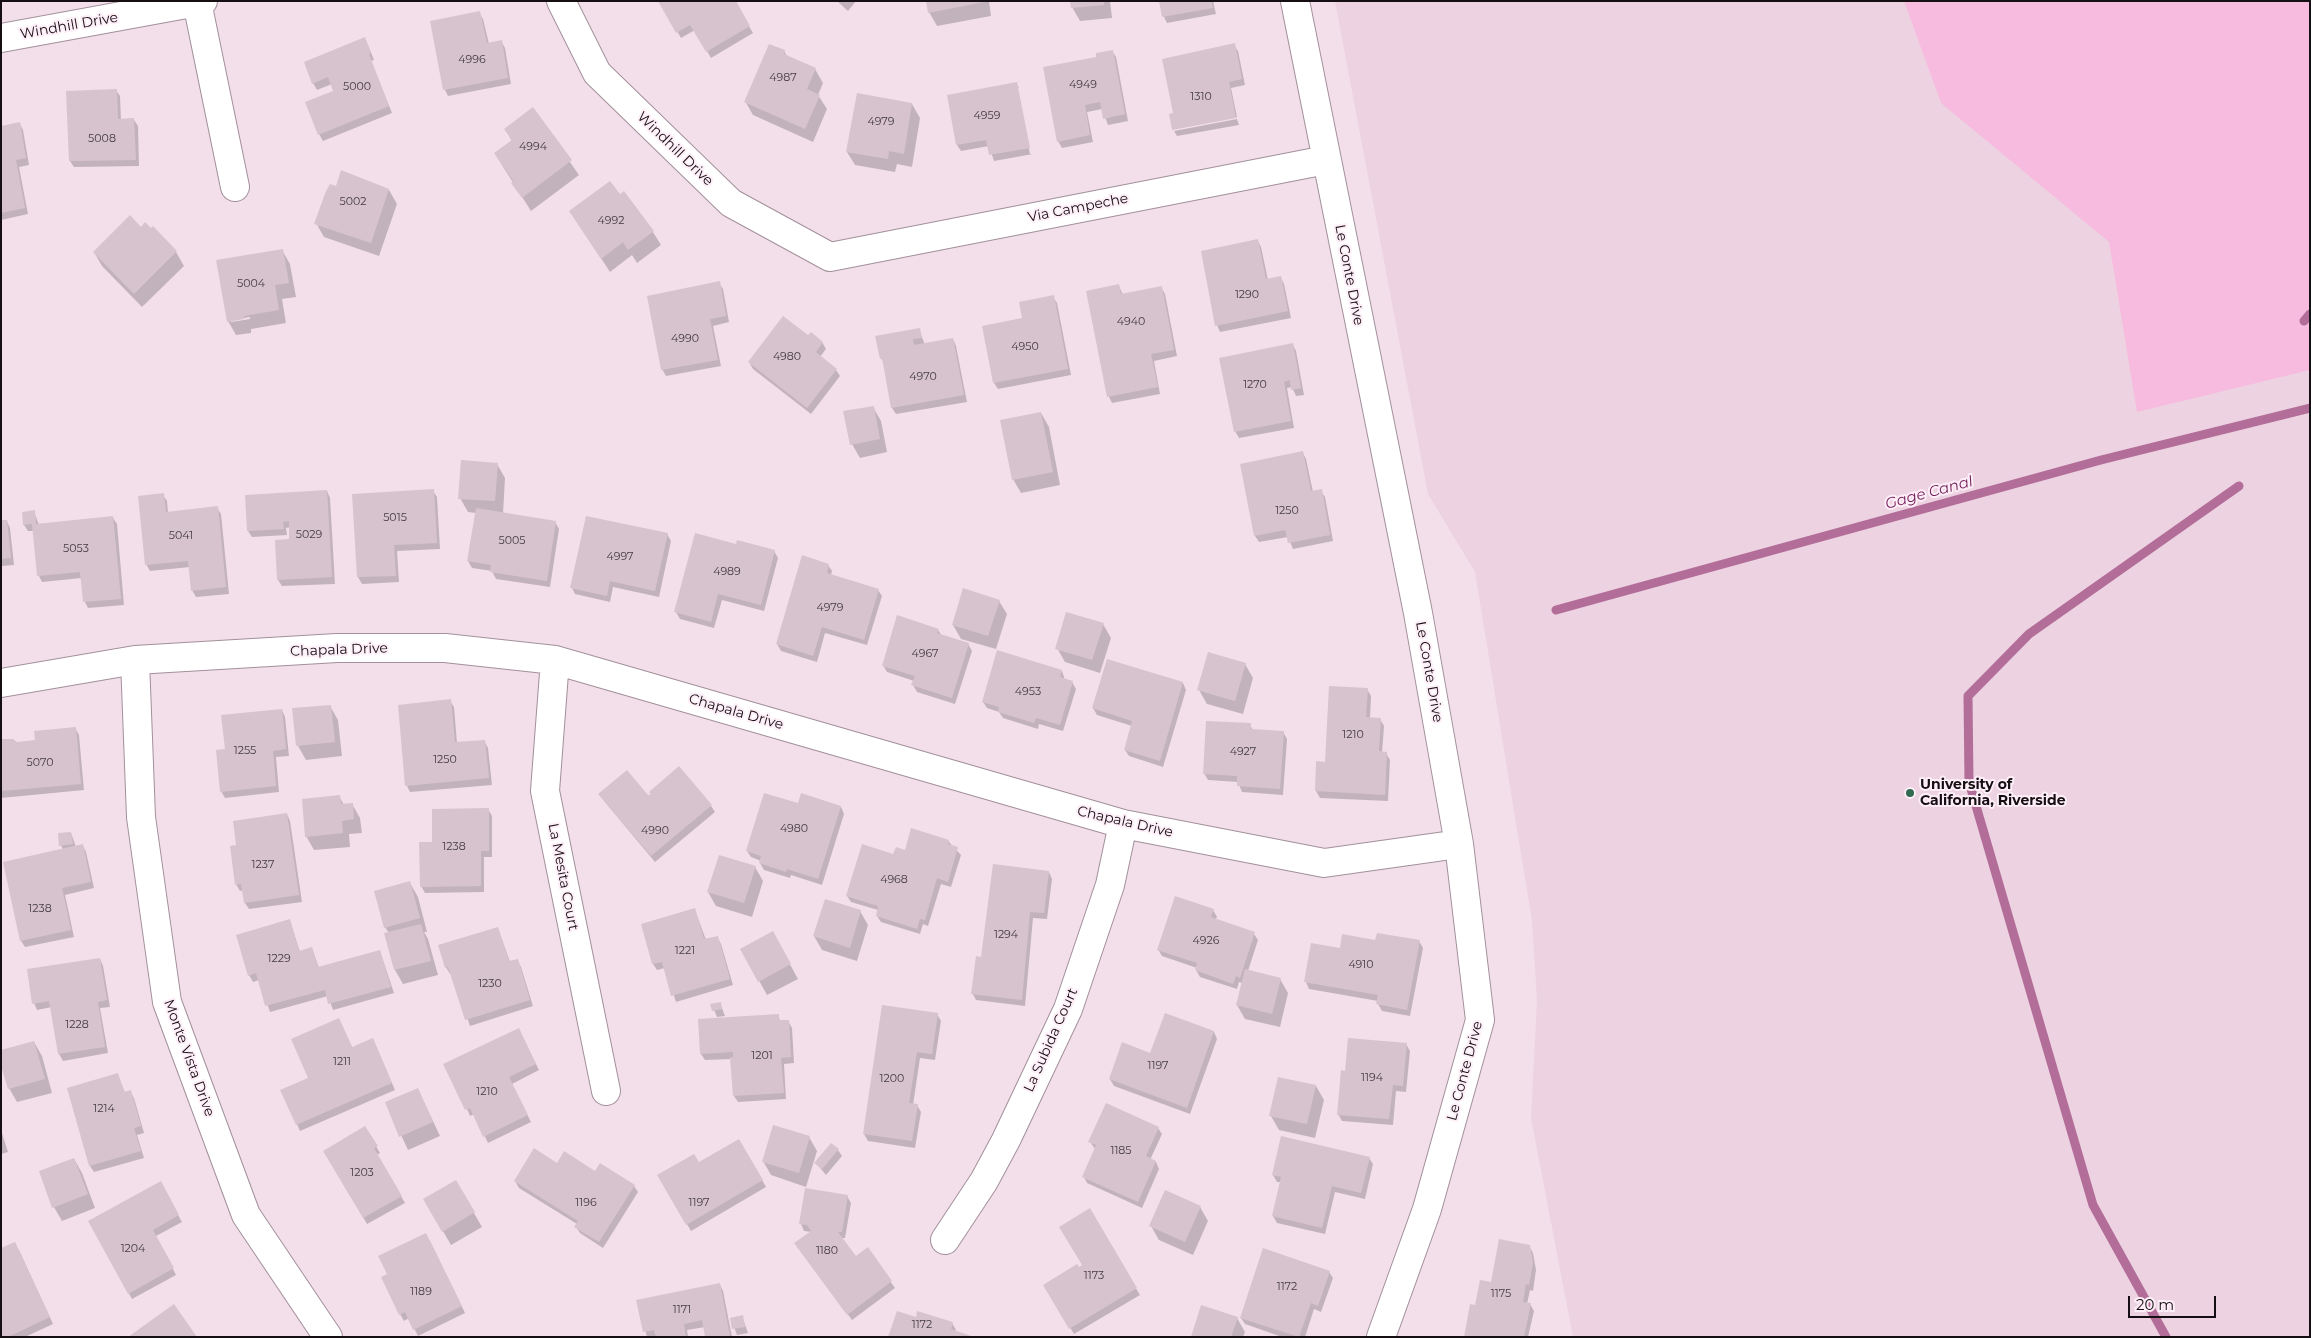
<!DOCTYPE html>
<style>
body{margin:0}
#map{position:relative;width:2311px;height:1338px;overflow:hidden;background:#f3dfea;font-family:Montserrat,sans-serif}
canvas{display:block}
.frame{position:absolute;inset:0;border:2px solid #150e12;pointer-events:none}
.scale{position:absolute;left:2128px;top:1296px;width:88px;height:22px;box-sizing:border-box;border:2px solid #150e12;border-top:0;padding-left:6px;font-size:15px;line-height:18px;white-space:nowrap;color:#150e12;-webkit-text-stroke:4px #feeef7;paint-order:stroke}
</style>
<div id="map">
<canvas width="2311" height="1338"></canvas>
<div class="frame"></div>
<div class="scale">20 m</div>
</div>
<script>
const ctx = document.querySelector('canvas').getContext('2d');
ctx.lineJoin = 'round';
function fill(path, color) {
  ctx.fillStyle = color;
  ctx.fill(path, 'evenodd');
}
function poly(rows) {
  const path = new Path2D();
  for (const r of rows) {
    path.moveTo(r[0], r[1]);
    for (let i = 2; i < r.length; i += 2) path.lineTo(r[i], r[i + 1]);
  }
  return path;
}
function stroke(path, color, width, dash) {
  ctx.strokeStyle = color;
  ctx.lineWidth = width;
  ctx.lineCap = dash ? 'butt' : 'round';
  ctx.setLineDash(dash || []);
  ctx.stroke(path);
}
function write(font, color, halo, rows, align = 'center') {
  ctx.font = font + ' Montserrat,sans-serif';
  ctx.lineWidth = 4;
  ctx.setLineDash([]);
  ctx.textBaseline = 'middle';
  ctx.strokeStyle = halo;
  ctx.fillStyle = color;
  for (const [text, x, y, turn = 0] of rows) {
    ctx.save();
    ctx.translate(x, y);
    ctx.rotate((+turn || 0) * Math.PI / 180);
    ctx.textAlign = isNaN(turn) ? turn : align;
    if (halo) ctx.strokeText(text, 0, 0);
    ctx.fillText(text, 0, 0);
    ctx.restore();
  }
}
fill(poly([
 [1335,1,2310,1,2310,1337,1573,1337,1531,1118,1537,1001,1532,921,1475,572,1428,494]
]), '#edd2e1');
fill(poly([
 [1904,1,2310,1,2310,370,2137,412,2109,242,1941,103]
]), '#f7bbdf');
fill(poly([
 [660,1,734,1,753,33,711,58,695,30,681,38],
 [837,1,856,1,848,11],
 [927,1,989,1,991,16,937,26,929,12],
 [1071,1,1110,1,1112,18,1080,21,1072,7],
 [1161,1,1213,1,1216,14,1167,23,1164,17],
 [479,13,483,19,489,44,501,41,505,48,511,84,448,96,445,90,432,22],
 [368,45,374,60,371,61,392,113,323,141,319,134,335,92,332,84,317,90,313,83],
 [1234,45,1238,51,1245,85,1231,88,1237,117,1174,129,1174,130,1170,115,1174,114],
 [784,51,787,56,815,69,823,83,818,95,827,109,813,142,753,115,745,101],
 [1112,51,1116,57,1128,121,1108,125,1102,109,1087,112,1093,142,1062,148,1058,141,1098,58],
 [1016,83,1019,88,1017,88,1030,154,1033,154,1020,89,1033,154,994,161,989,146,961,151,957,145],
 [116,90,120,96,121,120,134,120,138,126,139,166,74,167,70,161],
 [912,104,920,118,912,167,897,164,895,172,855,165,847,152],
 [533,109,579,175,531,211,495,154,512,141,505,129],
 [1237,119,1239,125,1177,136,1174,131],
 [20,124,23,130,29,165,19,167,28,214,1,220,1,128],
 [389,190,397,204,379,256,324,237,316,223],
 [619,196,653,232,661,245,637,263,632,255,610,272,570,211],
 [152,228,176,252,184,266,142,307,102,266,94,252,141,229],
 [1258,241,1261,247,1268,280,1281,278,1284,284,1291,318,1220,332,1217,325],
 [282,250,290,264,296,297,282,299,286,323,251,329,251,333,236,335,228,321],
 [250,317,250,319,231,322,231,320],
 [719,283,723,289,729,322,713,326,721,366,666,376,662,369],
 [1119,286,1123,295,1161,287,1165,294,1177,356,1154,361,1160,394,1112,403,1109,397],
 [1053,297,1057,303,1071,375,998,389,994,383,1024,319],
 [919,329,925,345,953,339,956,346,967,402,896,414,892,408,884,363,881,358],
 [822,342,826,349,820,357,836,370,840,376,811,414,753,369,749,362],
 [1293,345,1296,351,1304,395,1296,396,1292,387,1287,388,1294,428,1239,438,1235,431],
 [873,407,881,421,887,452,860,458,852,444],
 [1041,413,1049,427,1060,485,1021,493,1013,479],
 [1303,453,1306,459,1313,492,1321,491,1325,497,1333,541,1293,549,1288,537,1259,542,1255,536],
 [497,464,505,478,503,514,555,522,559,529,550,587,496,579,492,571,472,568,468,561,476,513,468,512,460,498],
 [327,491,330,498,335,584,282,586,278,580,290,540,290,527,286,528,287,535,252,537,248,531],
 [433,491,437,497,440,549,397,551,399,582,362,584,358,577,353,495],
 [163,495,167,501,168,513,217,508,221,514,229,594,196,597,192,590,190,567,150,571,146,564],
 [34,512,39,525,113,518,117,524,124,605,88,608,85,602,82,578,42,582,39,576,34,531,28,531,24,525,23,513],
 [7,521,10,528,14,565,1,566,1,522],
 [667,534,671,541,659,597,613,587,610,602,575,594,572,588],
 [737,545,774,551,778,558,764,611,722,600,714,628,680,619,676,612],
 [828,565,832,571,831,575,878,590,882,596,867,645,825,633,817,662,781,651,777,644],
 [999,601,1007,614,996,649,961,639,953,625],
 [1103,624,1111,638,1100,673,1065,662,1057,648],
 [938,630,942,636,968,644,972,651,955,704,917,692,913,685,914,681,887,672,883,665],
 [1107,661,1183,683,1186,690,1163,767,1129,756,1125,750,1132,726,1097,715,1093,708],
 [1245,664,1253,678,1243,714,1207,704,1199,690],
 [1062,671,1065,680,1072,682,1076,689,1063,731,1039,724,1038,729,1003,718,999,712,987,708,983,702],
 [1367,689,1371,696,1370,718,1380,719,1384,726,1382,753,1386,753,1390,760,1388,801,1320,798,1316,791,1327,763],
 [450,701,454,707,457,743,484,741,488,748,492,785,410,792,407,786],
 [330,706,338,720,342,756,306,760,298,746],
 [282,710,285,717,289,756,276,757,279,792,225,798,221,791],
 [1250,725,1253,730,1283,732,1287,739,1283,795,1242,792,1238,782,1208,780,1204,773],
 [75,728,79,735,84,790,1,798,1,742,13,740,17,743,36,741],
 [801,795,841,807,844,814,822,885,791,875,790,878,764,870,760,863,761,861,751,857,747,851,798,804],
 [339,796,344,805,352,804,360,818,362,833,349,834,350,847,314,850,306,836],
 [648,797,711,806,715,812,655,862,604,801],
 [488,809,492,816,492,857,484,857,484,892,425,893,421,886],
 [287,814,290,821,302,902,249,909,245,903,244,890,240,891,236,884,237,846],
 [71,833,76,847,83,846,86,852,94,888,65,895,74,937,25,947,21,941,4,863,63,850,61,845],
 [948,841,961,855,951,887,941,884,928,926,923,924,920,934,881,922,877,916,878,910,851,902,847,896,894,856],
 [755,867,763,881,752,917,716,906,708,892],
 [1049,872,1052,879,1047,919,1033,918,1025,1006,976,1000,973,994,982,958],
 [410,883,418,897,427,932,424,932,428,939,438,975,403,984,395,970,385,934,389,933,385,927],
 [695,910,706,940,717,937,721,944,733,985,676,1002,665,968,657,970,653,964,642,925],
 [1213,910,1217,917,1215,920,1254,934,1258,940,1248,971,1280,979,1288,993,1280,1027,1245,1019,1237,1005,1242,983,1239,982,1237,989,1200,977,1196,970,1197,968,1162,956,1158,949],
 [860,911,868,925,857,961,822,950,814,936],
 [290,921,300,952,312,948,319,968,380,951,394,993,333,1010,328,996,270,1012,259,980,253,982,249,975],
 [498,928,510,962,517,960,521,967,533,1006,470,1026,452,973,450,974,446,967],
 [773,933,798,979,767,995,742,950],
 [1419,941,1423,948,1410,1016,1382,1011,1378,1004,1378,1001,1309,989,1306,982,1341,950,1376,942],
 [100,959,103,966,110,1007,100,1008,108,1053,63,1061,59,1054,52,1007,37,1010,34,1003],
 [720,1003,725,1016,717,1017,712,1005],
 [937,1014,941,1021,935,1060,920,1058,913,1105,917,1105,921,1112,915,1148,868,1141,864,1134],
 [1165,1015,1214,1032,1217,1039,1190,1114,1114,1086,1110,1079,1151,1054],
 [778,1016,781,1022,788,1021,792,1028,794,1063,784,1064,786,1099,738,1102,734,1096,732,1059,705,1060,701,1054,700,1021],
 [339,1019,353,1049,376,1046,395,1090,300,1131,297,1124,310,1078],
 [522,1036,539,1070,512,1084,531,1122,488,1143,474,1114,470,1116,467,1109],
 [34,1042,42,1056,52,1093,17,1102,9,1088],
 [1406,1044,1410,1051,1406,1092,1396,1091,1393,1125,1342,1121,1338,1114,1346,1072],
 [118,1075,125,1093,130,1092,134,1098,144,1133,137,1135,144,1158,94,1172,90,1166],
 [1316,1086,1324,1100,1315,1138,1279,1130,1271,1116],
 [418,1089,440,1136,408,1150,386,1103],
 [365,1128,380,1153,377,1155,405,1203,367,1224,325,1151],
 [1158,1128,1162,1134,1150,1160,1156,1162,1159,1169,1142,1208,1087,1183,1084,1177,1096,1150,1090,1142],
 [1,1130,8,1152,1,1154],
 [809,1137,817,1151,806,1187,771,1175,763,1161],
 [739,1140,766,1187,691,1231,659,1175,698,1163],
 [838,1150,842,1156,826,1175,816,1163],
 [1369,1158,1373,1164,1365,1199,1335,1192,1325,1234,1277,1223,1273,1216,1281,1182,1277,1182,1273,1175],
 [74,1159,82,1173,95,1208,62,1221,54,1207],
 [557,1164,634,1186,638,1192,603,1248,580,1233,576,1227,577,1224,519,1188,515,1181],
 [456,1182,482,1227,451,1245,425,1200],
 [160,1183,182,1222,156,1236,176,1275,132,1299,89,1222],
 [806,1190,847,1196,851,1203,845,1238,841,1238,856,1257,867,1249,895,1288,852,1320,800,1250,812,1232,804,1231,801,1224],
 [1200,1207,1208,1221,1193,1255,1159,1240,1151,1226],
 [1089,1210,1140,1295,1074,1334,1044,1285,1083,1266],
 [430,1241,465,1313,418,1336,409,1318,404,1321,400,1314],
 [1529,1246,1533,1253,1536,1270,1533,1291,1530,1290,1527,1304,1530,1304,1534,1311,1528,1337,1465,1337,1476,1306,1492,1283],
 [19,1250,53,1324,25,1337,1,1337],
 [1329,1272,1333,1278,1321,1312,1314,1309,1305,1337,1282,1337,1245,1324,1241,1318],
 [720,1285,723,1291,732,1337,707,1337,705,1327,687,1330,688,1337,647,1337,638,1301],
 [742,1316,748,1333,737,1335,731,1319],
 [916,1318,952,1323,956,1330,955,1331],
 [1237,1318,1245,1332,1243,1337,1192,1337]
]), '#0003');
stroke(poly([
 [2304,321,2310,314],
 [1556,610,2101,460,2310,408],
 [2166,1337,2093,1205,1969,782,1968,696,2029,634,2239,486]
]), '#b36d99', 9);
fill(poly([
 [658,1,736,1,750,26,706,52,690,25,676,33],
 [926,1,984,1,984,2,928,13],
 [1070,1,1104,1,1104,5,1071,8],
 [1159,1,1211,1,1213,8,1162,17],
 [480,11,487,43,502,40,508,78,443,90,430,21],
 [365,37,371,53,369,54,389,106,318,135,305,102,333,91,328,77,312,84,304,62],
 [1235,43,1242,79,1229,82,1236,118,1172,130,1169,114,1173,113,1162,59],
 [769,44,785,50,784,54,816,68,807,89,820,95,805,129,744,102],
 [1113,50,1125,114,1103,119,1100,102,1085,105,1090,135,1057,142,1043,67,1096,57,1096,53],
 [1017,82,1030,148,989,155,986,140,956,145,947,95],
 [117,89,118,119,134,118,136,160,69,161,66,91],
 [857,93,912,103,904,154,889,151,888,159,846,152],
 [533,107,572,160,522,198,511,183,514,182,494,153,512,140,504,129],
 [20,122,26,158,16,160,25,208,1,213,1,126],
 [341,170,389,189,371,243,314,224,326,191,330,184,336,186],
 [610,181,620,194,624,191,654,231,628,250,623,242,601,259,569,211],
 [130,215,141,227,145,222,151,228,153,226,177,251,134,294,93,252],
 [1258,239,1266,279,1281,276,1288,311,1215,326,1201,251],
 [283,249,289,283,275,285,279,310,244,316,244,319,227,322,216,260],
 [720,281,726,316,710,319,718,360,661,370,647,296],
 [1119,284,1121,294,1162,286,1174,350,1151,354,1158,387,1107,397,1086,291],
 [1054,295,1068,369,993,383,982,326,1022,318,1019,302],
 [783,316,808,335,811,332,823,342,816,352,837,369,807,408,748,362],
 [920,328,922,338,913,339,914,345,953,338,964,395,891,408,882,358,880,359,875,336],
 [1293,343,1301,388,1291,390,1290,380,1284,382,1291,421,1234,432,1219,358],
 [874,406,880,439,850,445,843,411],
 [1041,412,1053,472,1012,480,1000,420],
 [1303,451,1311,491,1322,489,1330,535,1288,543,1285,530,1254,536,1240,464],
 [461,460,498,463,495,501,458,499],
 [434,489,437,543,394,545,396,576,357,577,352,494],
 [327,490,332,577,277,580,275,540,289,539,289,521,283,522,284,529,247,531,245,495],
 [164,493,166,512,218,506,226,587,191,591,188,561,145,565,138,496],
 [476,508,556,521,547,581,490,572,491,565,467,561],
 [35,510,36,524,113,516,121,599,83,602,80,572,37,576,32,524,23,525,22,512],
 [586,516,668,533,655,591,610,581,607,596,570,588],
 [1,520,7,520,11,558,1,559],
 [695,533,736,544,737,540,775,550,761,605,718,594,711,622,674,612],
 [802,555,829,564,827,573,879,589,864,640,822,627,813,656,776,644],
 [963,588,1000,600,988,636,952,625],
 [1066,612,1104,623,1092,660,1055,649],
 [897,615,939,629,937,633,969,643,952,698,911,685,915,676,882,666],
 [997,650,1062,670,1060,677,1073,681,1060,725,1036,718,1034,723,998,712,999,707,982,702],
 [1208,652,1246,663,1235,701,1197,690],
 [1107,659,1183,682,1160,761,1124,750,1132,721,1092,708],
 [1329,686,1368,688,1366,717,1381,718,1379,751,1387,752,1385,795,1315,791,1316,761,1325,762],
 [451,699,455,742,485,740,489,778,405,786,398,705],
 [331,705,335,742,296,746,292,708],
 [282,709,286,749,273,751,276,786,220,792,216,750,225,749,221,715],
 [1206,721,1251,723,1251,729,1284,731,1280,789,1237,786,1237,776,1203,774],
 [76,727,81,784,1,791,2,739,13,739,17,742,35,740,34,731],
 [679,766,712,805,651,856,598,794,627,770,648,795,651,794,649,792],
 [764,793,798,803,801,793,841,806,818,879,787,869,786,872,759,863,761,856,746,851],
 [340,795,341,804,353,803,354,819,342,821,343,833,305,837,302,799],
 [489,808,489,851,481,851,481,886,420,887,419,842,432,842,432,809],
 [287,813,299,895,244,903,241,884,235,885,230,846,236,845,233,821],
 [911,828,949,840,948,844,958,847,948,882,937,878,925,920,920,919,917,929,876,916,878,906,846,896,862,844,893,854,896,847,905,850],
 [71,832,73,844,59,846,58,833],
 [83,844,91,882,62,888,71,930,20,941,3,862],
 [719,855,756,866,744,903,707,892],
 [993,864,1049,871,1044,913,1030,912,1022,1000,971,994,976,956,981,957],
 [410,881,420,918,384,928,374,891],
 [1175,896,1214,909,1211,917,1255,932,1240,978,1236,976,1233,984,1195,970,1197,963,1157,950],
 [825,899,861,910,850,948,813,936],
 [695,908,704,939,718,936,730,979,671,996,662,962,652,964,641,924],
 [290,919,299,951,312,947,318,967,380,950,391,987,328,1004,325,990,265,1006,256,973,248,976,236,935],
 [421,924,431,961,394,970,384,933],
 [498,927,509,961,518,959,530,1000,465,1020,448,967,445,968,438,945],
 [773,931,791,964,758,982,740,949],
 [1377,933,1420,940,1407,1010,1376,1004,1378,995,1304,982,1311,943,1340,948,1342,934,1375,940],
 [100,958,107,1000,98,1002,105,1047,58,1054,49,1001,32,1004,27,969],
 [1245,969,1281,978,1272,1014,1236,1005],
 [721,1002,722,1009,712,1011,710,1004],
 [882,1005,938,1013,932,1054,917,1052,909,1103,918,1104,912,1141,863,1134],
 [1165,1013,1214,1031,1187,1108,1109,1079,1122,1042,1150,1053],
 [779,1014,779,1020,789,1020,791,1057,781,1058,784,1093,733,1096,730,1057,733,1057,733,1052,700,1054,698,1019],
 [339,1018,352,1047,373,1038,392,1083,296,1125,280,1090,308,1078,291,1039],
 [519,1028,536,1064,509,1077,528,1115,483,1137,470,1108,465,1110,443,1064],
 [1348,1038,1407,1043,1403,1086,1393,1085,1389,1119,1337,1115,1341,1070,1345,1071],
 [34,1041,45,1079,8,1089,1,1066,1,1050],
 [118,1073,124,1092,131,1090,141,1126,134,1128,141,1151,89,1166,67,1088],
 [1278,1077,1316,1085,1307,1124,1269,1116],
 [418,1088,433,1122,399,1137,385,1102],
 [1106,1103,1159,1127,1146,1156,1156,1161,1138,1202,1082,1177,1096,1145,1088,1142],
 [773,1125,810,1136,799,1173,762,1162],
 [365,1126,378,1146,374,1148,402,1196,363,1218,323,1151],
 [1281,1136,1370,1157,1361,1193,1332,1186,1322,1228,1272,1216,1281,1177,1272,1175],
 [739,1139,763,1180,686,1225,657,1175,694,1154,699,1162],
 [831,1143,839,1149,822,1169,814,1163],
 [534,1148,557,1163,564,1151,595,1171,600,1163,635,1185,599,1242,574,1227,578,1221,514,1181],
 [74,1158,88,1194,52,1208,39,1171],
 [456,1180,475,1212,442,1232,423,1199],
 [161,1181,179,1215,153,1230,174,1268,128,1294,88,1221],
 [805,1188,848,1195,842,1232,838,1232,856,1256,868,1247,892,1281,847,1315,794,1243,811,1231,807,1225,799,1224],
 [1165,1190,1201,1206,1185,1242,1149,1226],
 [1090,1208,1137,1288,1069,1329,1043,1285,1077,1264,1079,1267,1082,1265,1059,1227],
 [426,1233,462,1306,413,1330,405,1312,399,1315,381,1277,387,1274,378,1256],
 [1499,1239,1530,1245,1533,1263,1529,1285,1526,1284,1523,1302,1531,1303,1524,1337,1464,1337,1470,1304,1475,1305,1480,1280,1491,1282],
 [15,1242,50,1317,8,1337,1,1337,1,1248],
 [1263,1248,1330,1271,1318,1306,1311,1303,1299,1337,1240,1318],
 [720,1283,730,1336,705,1337,702,1320,684,1324,686,1337,656,1337,654,1330,643,1332,636,1300],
 [174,1304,197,1337,128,1337],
 [1201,1305,1238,1317,1231,1337,1191,1337],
 [897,1311,916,1317,917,1311,953,1322,951,1329,974,1337,888,1337],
 [743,1315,745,1327,732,1329,730,1318]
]), '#d6c3ce');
const minor = poly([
 [561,1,597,73,731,203,830,257,1326,160],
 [1295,1,1418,613,1459,844,1480,1020,1427,1209,1381,1337],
 [197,2,235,187],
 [1,38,203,1],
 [135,660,141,817,167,1002,246,1215,328,1337],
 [555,660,545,791,606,1091],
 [1,683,135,660,337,648,445,648,555,660,1123,824,1324,863,1459,844],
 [945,1240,984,1181,1006,1140,1068,1009,1110,885,1123,824]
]);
stroke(minor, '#a2909a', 30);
stroke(minor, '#fff', 28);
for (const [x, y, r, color] of [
 [1910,793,5,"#326a51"]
]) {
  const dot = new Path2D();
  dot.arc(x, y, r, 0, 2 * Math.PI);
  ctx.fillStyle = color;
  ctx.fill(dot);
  stroke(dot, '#feeef7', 2);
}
write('11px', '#453b41', null, [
 ["4996",472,60],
 ["4987",783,78],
 ["4949",1083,85],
 ["5000",357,87],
 ["1310",1201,97],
 ["4959",987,116],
 ["4979",881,122],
 ["5008",102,139],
 ["4994",533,147],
 ["5002",353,202],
 ["4992",611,221],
 ["5004",251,284],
 ["1290",1247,295],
 ["4940",1131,322],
 ["4990",685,339],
 ["4950",1025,347],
 ["4980",787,357],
 ["4970",923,377],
 ["1270",1255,385],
 ["1250",1287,511],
 ["5015",395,518],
 ["5029",309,535],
 ["5041",181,536],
 ["5005",512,541],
 ["5053",76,549],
 ["4997",620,557],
 ["4989",727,572],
 ["4979",830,608],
 ["4967",925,654],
 ["4953",1028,692],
 ["1210",1353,735],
 ["1255",245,751],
 ["4927",1243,752],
 ["1250",445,760],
 ["5070",40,763],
 ["4980",794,829],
 ["4990",655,831],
 ["1238",454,847],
 ["1237",263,865],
 ["4968",894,880],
 ["1238",40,909],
 ["1294",1006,935],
 ["4926",1206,941],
 ["1221",685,951],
 ["1229",279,959],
 ["4910",1361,965],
 ["1230",490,984],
 ["1228",77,1025],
 ["1201",762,1056],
 ["1211",342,1062],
 ["1197",1158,1066],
 ["1194",1372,1078],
 ["1200",892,1079],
 ["1210",487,1092],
 ["1214",104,1109],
 ["1185",1121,1151],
 ["1203",362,1173],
 ["1196",586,1203],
 ["1197",699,1203],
 ["1204",133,1249],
 ["1180",827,1251],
 ["1173",1094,1276],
 ["1172",1287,1287],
 ["1189",421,1292],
 ["1175",1501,1294],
 ["1171",682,1310],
 ["1172",922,1325]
]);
write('14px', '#150e12', '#feeef7', [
 ["Windhill Drive",69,26,-10],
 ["Windhill Drive",675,149,44],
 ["Via Campeche",1078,208,-11],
 ["Le Conte Drive",1349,275,79],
 ["Chapala Drive",339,650,-2],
 ["Le Conte Drive",1429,672,80],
 ["Chapala Drive",736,712,16],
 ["Chapala Drive",1125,822,13],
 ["La Mesita Court",563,877,79],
 ["La Subida Court",1051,1040,-66],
 ["Monte Vista Drive",189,1058,70],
 ["Le Conte Drive",1465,1071,-75]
]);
write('bold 14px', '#150e12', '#feeef7', [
 ["University of",1920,785],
 ["California, Riverside",1920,801]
], 'left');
write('italic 15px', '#76215c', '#feeef7', [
 ["Gage Canal",1929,493,-15]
]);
</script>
